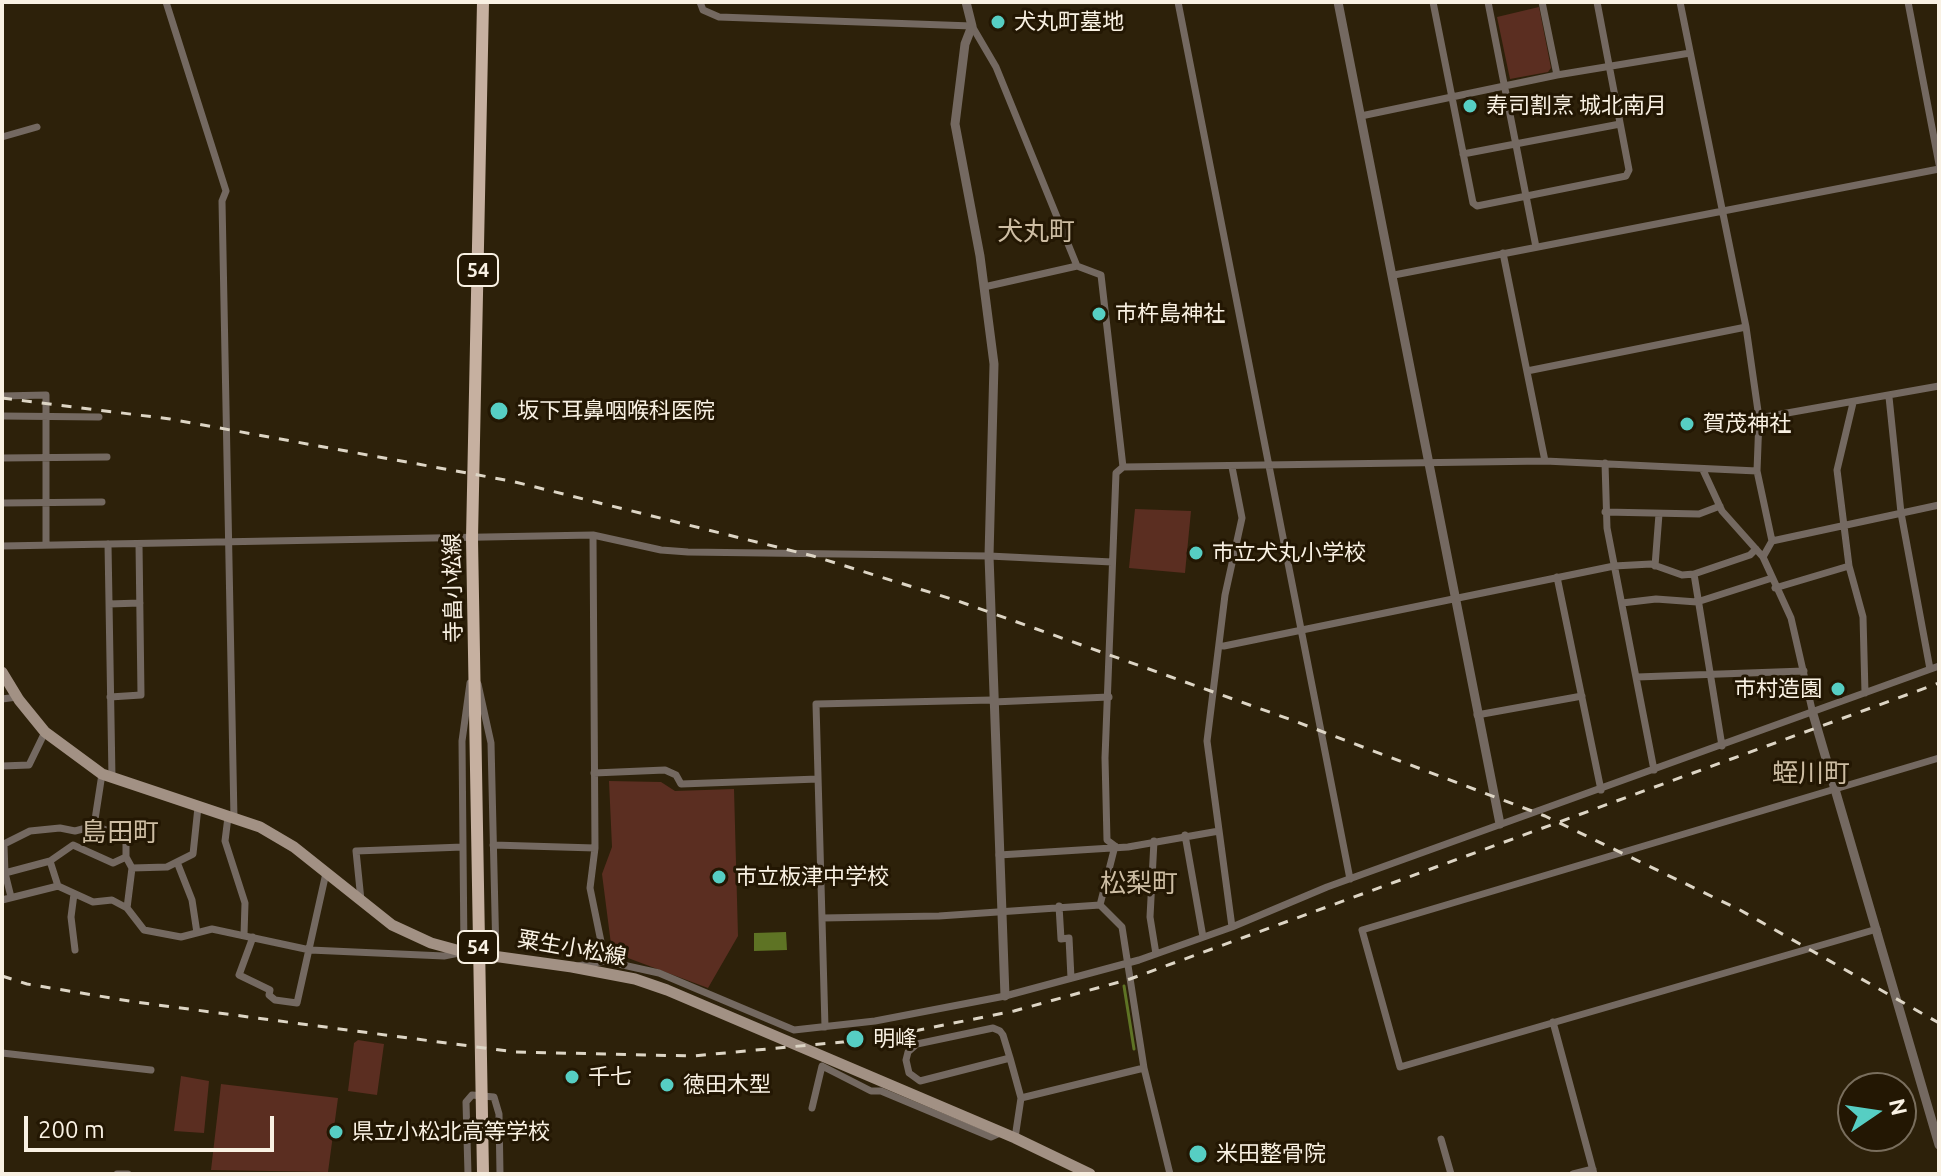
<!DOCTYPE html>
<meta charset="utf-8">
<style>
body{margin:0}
#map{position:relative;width:1941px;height:1176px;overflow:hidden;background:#2d210a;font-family:Ubuntu,sans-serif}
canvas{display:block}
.frame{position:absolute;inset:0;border:4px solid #f9f1e3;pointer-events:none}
.north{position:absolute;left:1837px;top:1072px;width:80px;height:80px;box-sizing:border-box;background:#231703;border:2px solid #796e5d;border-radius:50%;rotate:77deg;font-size:22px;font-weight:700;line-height:32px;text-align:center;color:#f9f1e3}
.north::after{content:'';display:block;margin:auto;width:28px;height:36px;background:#56cec3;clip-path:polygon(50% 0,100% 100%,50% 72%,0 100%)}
.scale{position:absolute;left:24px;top:1116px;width:250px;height:36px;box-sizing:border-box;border:4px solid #f9f1e3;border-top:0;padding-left:10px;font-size:24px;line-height:28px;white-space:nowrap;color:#f9f1e3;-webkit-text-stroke:6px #231703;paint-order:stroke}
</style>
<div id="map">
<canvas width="1941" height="1176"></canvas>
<div class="frame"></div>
<div class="north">N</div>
<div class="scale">200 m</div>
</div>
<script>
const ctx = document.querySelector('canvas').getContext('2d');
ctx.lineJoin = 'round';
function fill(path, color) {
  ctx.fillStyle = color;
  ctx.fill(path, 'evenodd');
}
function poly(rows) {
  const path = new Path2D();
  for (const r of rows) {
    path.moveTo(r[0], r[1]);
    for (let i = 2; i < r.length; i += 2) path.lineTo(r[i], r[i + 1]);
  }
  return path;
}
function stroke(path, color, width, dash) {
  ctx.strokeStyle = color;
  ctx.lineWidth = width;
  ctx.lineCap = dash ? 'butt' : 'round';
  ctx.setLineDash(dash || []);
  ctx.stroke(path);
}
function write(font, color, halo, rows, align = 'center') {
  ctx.font = font + ' Ubuntu,"Noto Sans JP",sans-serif';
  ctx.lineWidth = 6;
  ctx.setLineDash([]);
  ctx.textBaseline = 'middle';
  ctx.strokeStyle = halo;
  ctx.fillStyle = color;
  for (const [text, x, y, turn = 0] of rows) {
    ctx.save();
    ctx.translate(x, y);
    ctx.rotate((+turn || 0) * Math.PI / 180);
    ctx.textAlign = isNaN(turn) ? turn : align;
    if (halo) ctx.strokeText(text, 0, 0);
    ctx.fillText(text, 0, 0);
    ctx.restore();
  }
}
fill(poly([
 [1539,7,1551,68,1548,72,1510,79,1497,17],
 [1135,509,1191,511,1185,573,1129,568],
 [609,781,661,782,675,791,734,789,738,936,708,988,612,952,602,874,612,847],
 [358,1040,384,1044,377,1095,348,1091,354,1043],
 [181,1076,209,1081,204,1133,174,1131],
 [221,1084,338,1098,328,1172,211,1170]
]), '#5b2e21');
fill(poly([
 [786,932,787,950,754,951,754,933]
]), '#5e7324');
stroke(poly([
 [1124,986,1134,1049]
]), '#5e7324', 3);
stroke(poly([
 [166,2,226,191,222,201,234,819],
 [700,2,703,10,719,17,972,26,996,67,1077,266],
 [1178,2,1350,879],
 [1433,2,1473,203,1477,206,1626,176,1629,170,1597,2],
 [1488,2,1536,247],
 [1542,2,1557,75],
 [1680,2,1746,327,1759,418,1757,471,1772,541,1763,557],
 [1908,2,1939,164],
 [1361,116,1557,75,1690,53],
 [2,137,37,127],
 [1463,154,1620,124],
 [1503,253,1545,461],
 [1394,275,1939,169],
 [984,287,1077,266,1101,275,1123,467],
 [1527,371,1746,327],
 [2,396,46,395,46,544],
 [1889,397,1901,513,1930,669],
 [1853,403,1837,470,1849,566,1863,617,1865,693],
 [2,416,99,417],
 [1759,418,1939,386],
 [2,458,107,457],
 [1605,463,1607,528,1654,770],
 [1703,470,1722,511,1763,557,1791,618,1813,714],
 [2,503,102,502],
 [1605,512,1699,514,1720,506],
 [593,535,595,848,590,888,605,961],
 [1772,541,1939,505],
 [108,544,112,778],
 [2,546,593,535,661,550,688,552,989,556,1112,562],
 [1655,566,1659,514],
 [1694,574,1722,746],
 [1557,577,1601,790],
 [1775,588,1849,566],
 [1622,603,1656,599,1697,602,1772,578],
 [109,604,140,603],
 [1224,646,1614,566,1651,564,1682,575,1694,574,1750,555,1756,549],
 [1637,677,1804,671],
 [478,684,491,743,496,956],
 [110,697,141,695,139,544],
 [2,699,17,697],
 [993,702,1109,697],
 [1477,715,1582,696],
 [2,766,29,765,45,732],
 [594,773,665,770,676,775,681,784,818,779],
 [228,817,225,841,245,903,244,935],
 [94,826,102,774],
 [1185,835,1203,937],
 [1154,841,1150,917,1156,954],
 [2,845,30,831,60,828,75,831,94,826,126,836,126,857,132,868,127,908],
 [4,845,5,873,11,897],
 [493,845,595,848],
 [1115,846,1107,840,1105,758,1116,473,1123,467,1545,461,1757,471],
 [999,855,1128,847,1219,831],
 [50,861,58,886],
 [177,862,192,900,197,933],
 [132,868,167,867,193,854,198,807],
 [5,873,50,861,73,845,113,863,126,857],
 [74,894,71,917,75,950],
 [2,900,58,886,93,902,112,900,127,908,144,930,181,937,212,929,310,950,444,956,464,952,462,741,470,683],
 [361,900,356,851,463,847],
 [1100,905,1115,846],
 [1059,906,1061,939,1069,938,1071,978],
 [822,918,939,916,1100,905,1122,927,1144,1068,1170,1174],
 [1232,927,1207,741,1225,595,1242,518,1232,467],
 [1877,929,1400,1067,1362,930,1939,758],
 [253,937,239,975,270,990,269,995,275,1000,297,1003,326,873],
 [578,966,605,961,659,973,794,1030,875,1021,1005,996,1139,960,1232,927,1327,887,1939,666],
 [1553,1022,1594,1174],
 [825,1027,816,704,992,700],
 [2,1053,151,1070],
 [1010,1058,920,1081,909,1073,906,1060,908,1052,917,1044,993,1028,1000,1031,1003,1035,1010,1058,1021,1098,1015,1138],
 [1021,1098,1144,1068],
 [812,1108,822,1066,871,1091,881,1091,991,1137,1000,1133],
 [1441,1139,1451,1174],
 [117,1174,128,1174],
 [468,1174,466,1102,472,1095,494,1097,499,1114,500,1174],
 [1573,1174,1593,1169]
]), '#746961', 7);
stroke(poly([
 [966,2,972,26,965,44,955,124,980,256,994,364,989,556,1005,996],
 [1338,2,1500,824],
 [1813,714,1939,1145]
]), '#746961', 9);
stroke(poly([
 [2,672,19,700,45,732,102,774,260,827,294,847,392,925,431,943,464,952,572,967,635,979,667,990,1015,1138,1090,1174]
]), '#a29184', 11);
stroke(poly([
 [483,2,472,538,483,1174]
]), '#c6b0a0', 12);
stroke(poly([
 [2,398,170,419,511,481,813,556,958,601,1289,719,1545,816,1740,910,1939,1023],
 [2,976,27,984,135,1002,515,1052,693,1056,874,1039,1014,1011,1130,979,1939,683]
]), '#ddd5c5', 3, [10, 10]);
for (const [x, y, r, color] of [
 [998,22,8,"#56cec3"],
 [1470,106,8,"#56cec3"],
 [1099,314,8,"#56cec3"],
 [499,411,10,"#56cec3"],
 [1687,424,8,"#56cec3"],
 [1196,553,8,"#56cec3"],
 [1838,689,8,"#56cec3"],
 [719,877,8,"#56cec3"],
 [855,1039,10,"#56cec3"],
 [572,1077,8,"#56cec3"],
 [667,1085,8,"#56cec3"],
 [336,1132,8,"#56cec3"],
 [1198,1154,10,"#56cec3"]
]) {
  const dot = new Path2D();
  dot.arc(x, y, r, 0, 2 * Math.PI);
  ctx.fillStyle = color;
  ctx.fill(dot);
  stroke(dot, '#231703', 3);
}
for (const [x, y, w] of [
 [478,270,40],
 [478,947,40]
]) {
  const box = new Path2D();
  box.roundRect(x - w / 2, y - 16, w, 32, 6);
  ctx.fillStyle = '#231703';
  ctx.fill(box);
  stroke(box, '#f9f1e3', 2);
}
write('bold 20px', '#f9f1e3', null, [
 ["54",478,270],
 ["54",478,947]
]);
write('22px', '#f9f1e3', '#231703', [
 ["犬丸町墓地",1014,22],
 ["寿司割烹 城北南月",1486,106],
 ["市杵島神社",1115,314],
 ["坂下耳鼻咽喉科医院",517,411],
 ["賀茂神社",1703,424],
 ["市立犬丸小学校",1212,553],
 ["市村造園",1822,689,"right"],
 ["市立板津中学校",735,877],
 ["明峰",873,1039],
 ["千七",588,1077],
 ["徳田木型",683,1085],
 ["県立小松北高等学校",352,1132],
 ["米田整骨院",1216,1154]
], 'left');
write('22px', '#f9f1e3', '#231703', [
 ["寺畠小松線",453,588,-91],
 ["粟生小松線",572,948,10]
]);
write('26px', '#cdbda3', '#231703', [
 ["犬丸町",1036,231],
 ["蛭川町",1811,773],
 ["島田町",120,832],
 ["松梨町",1139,883]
]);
</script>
